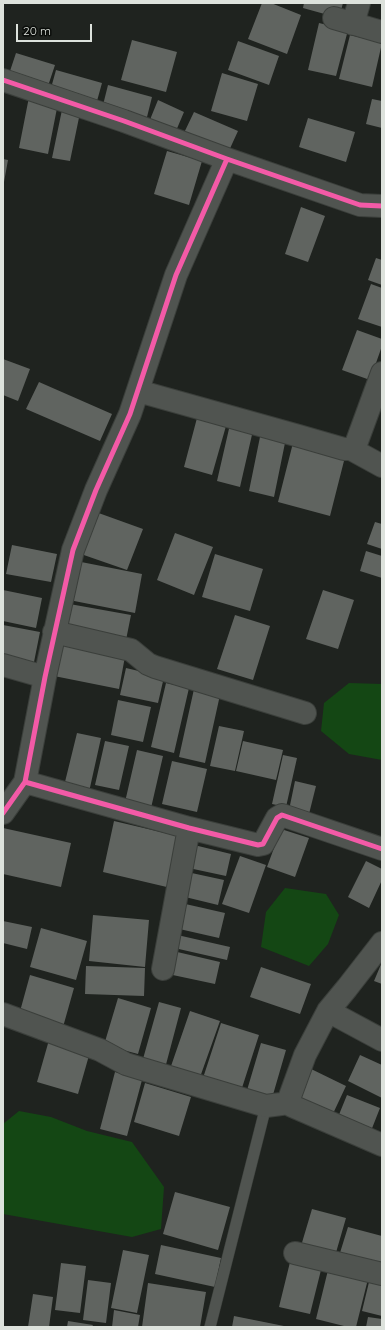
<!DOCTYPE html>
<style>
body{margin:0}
#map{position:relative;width:385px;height:1330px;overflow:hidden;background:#1f231f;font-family:Quicksand,sans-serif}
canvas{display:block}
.frame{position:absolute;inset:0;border:4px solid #dde2dc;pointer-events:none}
.scale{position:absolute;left:16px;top:24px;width:76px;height:18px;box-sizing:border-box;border:2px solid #dde2dc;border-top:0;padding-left:5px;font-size:12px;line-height:14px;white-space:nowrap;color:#dde2dc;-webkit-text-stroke:3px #0a0d0a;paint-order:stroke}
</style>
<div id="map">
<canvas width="385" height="1330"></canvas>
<div class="frame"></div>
<div class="scale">20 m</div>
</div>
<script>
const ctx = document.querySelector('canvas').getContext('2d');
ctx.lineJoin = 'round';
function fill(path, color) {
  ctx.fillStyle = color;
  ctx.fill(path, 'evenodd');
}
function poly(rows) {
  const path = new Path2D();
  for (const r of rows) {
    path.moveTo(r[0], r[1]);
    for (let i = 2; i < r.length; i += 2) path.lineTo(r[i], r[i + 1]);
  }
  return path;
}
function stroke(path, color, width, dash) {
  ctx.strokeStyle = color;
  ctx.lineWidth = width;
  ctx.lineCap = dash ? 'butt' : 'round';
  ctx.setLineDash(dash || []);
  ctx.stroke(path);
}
fill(poly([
 [349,683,382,684,382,760,349,754,321,731,324,703],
 [285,888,326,894,339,915,328,944,309,966,261,947,266,912],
 [19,1111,51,1117,87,1131,132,1142,164,1187,161,1229,132,1237,3,1214,3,1124]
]), '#144714');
fill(poly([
 [262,3,271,3,301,15,287,54,248,39],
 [304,3,343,3,339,18,303,8],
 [319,23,348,30,336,76,308,70],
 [350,35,382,43,372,87,339,79],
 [132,40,177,52,166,92,121,80],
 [238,41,279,56,269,85,228,70],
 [16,53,55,65,47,89,8,77],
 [56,70,102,83,97,101,51,88],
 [222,73,258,84,247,121,211,111],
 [108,85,152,97,146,121,102,109],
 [29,97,58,103,48,154,19,148],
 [372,99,382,101,382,128,366,124],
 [158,100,184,112,173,138,147,127],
 [63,105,81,108,70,161,52,158],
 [194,112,238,131,227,155,183,135],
 [308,118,355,132,346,162,299,147],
 [167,151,202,161,189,205,154,194],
 [3,159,8,160,4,182,3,182],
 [301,207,325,216,308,262,285,254],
 [376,258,382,260,382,285,368,280],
 [371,284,382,288,382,327,358,319],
 [357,330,382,339,382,346,370,380,342,370],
 [3,359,30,369,18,401,3,395],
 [39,382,112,414,100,441,26,409],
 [197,418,226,426,212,475,184,467],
 [231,420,254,426,240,487,217,481],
 [261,432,286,438,274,497,249,491],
 [294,439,346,453,330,516,278,502],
 [93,511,143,529,127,570,78,553],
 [375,522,382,524,382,549,367,544],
 [175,533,213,547,194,595,157,580],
 [12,545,57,554,51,582,6,574],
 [366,551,382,556,382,578,360,571],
 [215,554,263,569,250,611,202,597],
 [71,560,142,574,135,613,64,599],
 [3,590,42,598,36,628,3,621],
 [323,590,354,600,338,649,306,639],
 [64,603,131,615,125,645,59,632],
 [235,615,270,626,253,680,217,669],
 [3,625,40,632,33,667,3,661],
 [56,638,126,651,119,689,49,675],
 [126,668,164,677,158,703,120,695],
 [166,683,189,688,174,753,151,747],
 [194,689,220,695,205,763,179,757],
 [118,700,151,707,143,742,111,735],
 [219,726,244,731,235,771,210,766],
 [77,733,101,738,89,792,64,786],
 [105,741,129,746,119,790,95,785],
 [243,741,283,750,276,780,236,771],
 [137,750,163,756,151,808,125,802],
 [283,755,297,758,286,807,272,804],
 [172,761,207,769,197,812,162,804],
 [295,781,316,786,309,814,289,810],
 [114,821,182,837,171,888,103,872],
 [3,828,71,843,61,887,3,874],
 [281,829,309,838,295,877,267,867],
 [190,844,231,854,226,876,184,867],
 [240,856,266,865,249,913,222,904],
 [366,861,382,869,382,880,369,908,348,897],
 [187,872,224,880,218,905,181,896],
 [181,903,225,913,219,938,175,928],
 [93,915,149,920,145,967,89,961],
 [3,921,32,927,27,949,3,943],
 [41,928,87,941,76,980,30,967],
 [173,934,230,947,227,960,170,947],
 [173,951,220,962,215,984,168,974],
 [382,962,382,984,374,981],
 [86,966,145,968,144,996,85,994],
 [261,967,311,984,300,1014,250,997],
 [30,975,74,988,63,1027,19,1015],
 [118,998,151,1008,138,1054,104,1045],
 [159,1002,181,1008,164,1072,141,1066],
 [190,1011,220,1021,199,1080,170,1069],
 [221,1023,259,1035,241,1091,203,1078],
 [49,1040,90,1052,78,1094,37,1082],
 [261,1043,286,1050,270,1105,245,1097],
 [360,1055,382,1065,382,1098,348,1081],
 [307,1067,346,1086,330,1120,291,1102],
 [115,1072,142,1080,127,1136,100,1129],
 [145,1083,191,1097,179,1136,134,1122],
 [347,1095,380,1108,369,1136,336,1122],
 [175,1192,230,1207,218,1250,163,1234],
 [312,1209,346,1218,335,1256,301,1246],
 [348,1227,382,1236,382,1268,339,1256],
 [161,1245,221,1258,215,1287,155,1274],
 [123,1250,149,1255,137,1313,111,1308],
 [291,1258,322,1266,310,1314,279,1307],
 [61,1263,86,1266,80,1313,55,1310],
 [329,1266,369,1275,356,1327,348,1327,316,1319],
 [88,1280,111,1283,106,1323,83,1320],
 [369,1282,382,1285,382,1316,362,1311],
 [148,1283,206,1292,200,1327,142,1327],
 [33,1294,53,1297,49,1327,28,1327],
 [114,1310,140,1315,138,1327,112,1327],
 [234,1316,284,1326,284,1327,232,1327],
 [368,1317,382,1319,382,1327,366,1327],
 [68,1321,93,1325,92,1327,67,1327]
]), '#606460');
const service = poly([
 [210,1327,266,1106]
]);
const minor = poly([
 [334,18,382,32],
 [353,24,359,3],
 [3,80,124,121,227,159,360,205,382,206],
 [138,391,299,436,344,449,351,449,356,444,382,373],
 [351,449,382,466],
 [54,632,131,650,148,664,155,667,305,713],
 [3,665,45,677],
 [25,782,189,828,258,845,263,844,277,818,282,815,382,849],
 [3,813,25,782,45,677,73,550,96,490,130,414,176,275,227,159],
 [382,943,347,988,328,1011,305,1055,289,1099,289,1103,292,1106,382,1145],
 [163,969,189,828],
 [328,1011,382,1040],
 [3,1014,100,1050,126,1064,139,1068,266,1106,289,1103],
 [295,1253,382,1274]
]);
stroke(service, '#3b3f3b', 12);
stroke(minor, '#3b3f3b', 24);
stroke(service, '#505450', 11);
stroke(minor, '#505450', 22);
stroke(poly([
 [3,80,124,121,227,159,360,205,382,206],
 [25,782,189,828,258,845,263,844,277,818,282,815,382,849],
 [3,813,25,782,45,677,73,550,96,490,130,414,176,275,227,159]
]), '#f35aa7', 5);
</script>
